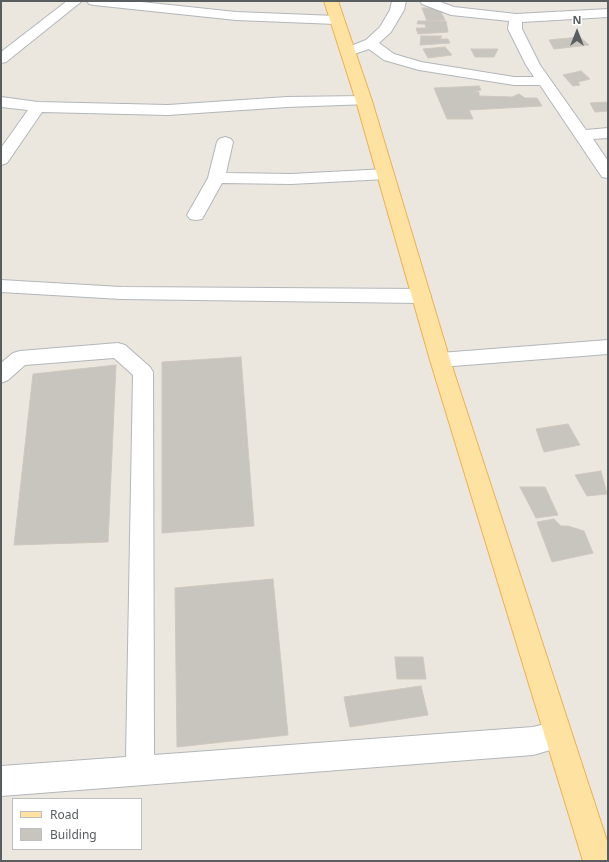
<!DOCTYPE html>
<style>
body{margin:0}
#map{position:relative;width:609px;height:862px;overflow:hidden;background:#ebe7df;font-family:"Noto Sans",sans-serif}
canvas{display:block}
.frame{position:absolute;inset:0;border:2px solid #585d60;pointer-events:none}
.legend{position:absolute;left:12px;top:798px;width:130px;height:52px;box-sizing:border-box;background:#fff;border:1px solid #bcbebf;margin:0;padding:5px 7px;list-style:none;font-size:12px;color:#585d60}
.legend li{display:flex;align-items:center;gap:8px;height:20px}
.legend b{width:20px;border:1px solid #bcbebf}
.north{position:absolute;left:557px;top:12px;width:40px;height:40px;-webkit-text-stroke:3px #fff;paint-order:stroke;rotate:0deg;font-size:11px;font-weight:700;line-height:16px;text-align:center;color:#585d60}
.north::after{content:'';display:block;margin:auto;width:14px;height:18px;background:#585d60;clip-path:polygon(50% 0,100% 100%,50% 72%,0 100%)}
</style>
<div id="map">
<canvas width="609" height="862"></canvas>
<div class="frame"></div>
<ul class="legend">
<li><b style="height:5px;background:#fee2a1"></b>Road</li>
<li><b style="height:11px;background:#c8c4be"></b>Building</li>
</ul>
<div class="north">N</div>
</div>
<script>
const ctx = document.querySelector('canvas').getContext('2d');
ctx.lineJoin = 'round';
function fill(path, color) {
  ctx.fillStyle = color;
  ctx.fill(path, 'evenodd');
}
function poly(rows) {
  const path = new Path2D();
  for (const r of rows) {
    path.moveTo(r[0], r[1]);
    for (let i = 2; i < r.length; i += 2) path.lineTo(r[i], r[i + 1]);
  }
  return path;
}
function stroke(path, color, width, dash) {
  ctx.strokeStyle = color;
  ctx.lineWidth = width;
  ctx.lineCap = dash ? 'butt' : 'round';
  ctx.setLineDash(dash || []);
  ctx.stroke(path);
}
const building = poly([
 [422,8,439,8,445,20,427,21,422,8],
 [418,21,446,21,448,32,418,34,416,28,426,28,425,24,417,24,418,21],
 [421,36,442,36,440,39,448,39,450,43,420,45,421,36],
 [580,37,589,45,554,49,549,40,580,37],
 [445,47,452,55,428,58,423,49,445,47],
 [471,49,498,49,494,57,475,57,471,49],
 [581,71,590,79,578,82,580,85,573,86,563,75,581,71],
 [479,86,481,90,473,92,479,92,479,96,512,97,519,94,525,98,537,98,542,106,469,110,473,119,447,119,434,88,479,86],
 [608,102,608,111,595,112,590,103,608,102],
 [241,357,254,526,162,533,162,362,241,357],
 [116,365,108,542,14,545,33,374,116,365],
 [568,424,580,445,544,452,536,429,568,424],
 [601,471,607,494,587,496,575,475,601,471],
 [520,487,545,487,558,515,536,518,520,487],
 [554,519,561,526,568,526,584,531,593,553,552,562,537,522,554,519],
 [273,579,288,735,177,747,175,588,273,579],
 [395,657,423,657,426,679,397,679,395,657],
 [421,686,428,715,350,727,344,697,421,686]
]);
fill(building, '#c8c4be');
stroke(building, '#d0c7be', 1);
const minor = poly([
 [67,1,82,1,6,62,1,63,1,52,67,1],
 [87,1,132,1,236,12,336,16,341,17,343,20,341,23,336,24,236,20,94,5,89,4,87,1],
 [392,1,406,1,404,10,391,32,379,43,394,54,421,62,514,77,534,77,526,65,508,29,509,21,451,15,422,4,420,1,438,1,454,7,516,14,608,9,608,17,522,22,522,29,540,65,586,130,608,128,608,138,593,139,608,161,608,178,602,177,540,85,514,85,419,70,384,60,369,49,348,56,343,55,341,52,343,49,366,40,380,27,390,10,392,1],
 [364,96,369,98,372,101,369,104,287,107,168,115,42,112,7,163,1,165,1,148,28,110,1,107,1,97,38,102,168,105,287,97,364,96],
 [225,137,231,139,233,142,226,173,291,174,386,169,392,170,394,174,392,178,386,179,291,184,222,183,202,219,196,220,190,219,187,215,208,178,217,142,219,139,225,137],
 [1,280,121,287,421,289,428,291,431,296,428,301,421,303,121,299,1,292,1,280],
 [608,340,608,354,440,367,433,365,430,360,433,355,440,353,608,340],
 [118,343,125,345,150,367,153,372,154,755,533,727,558,721,568,725,572,735,568,745,533,755,1,796,1,766,126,757,133,375,114,358,25,365,8,380,1,383,1,363,13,353,20,351,118,343]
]);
const major = poly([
 [324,1,338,1,372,101,450,360,608,844,608,861,583,861,430,360,356,101,324,1]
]);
stroke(minor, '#b2b6ba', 2);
stroke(major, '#efaf54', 2);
fill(minor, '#fff');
fill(major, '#fee2a1');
</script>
